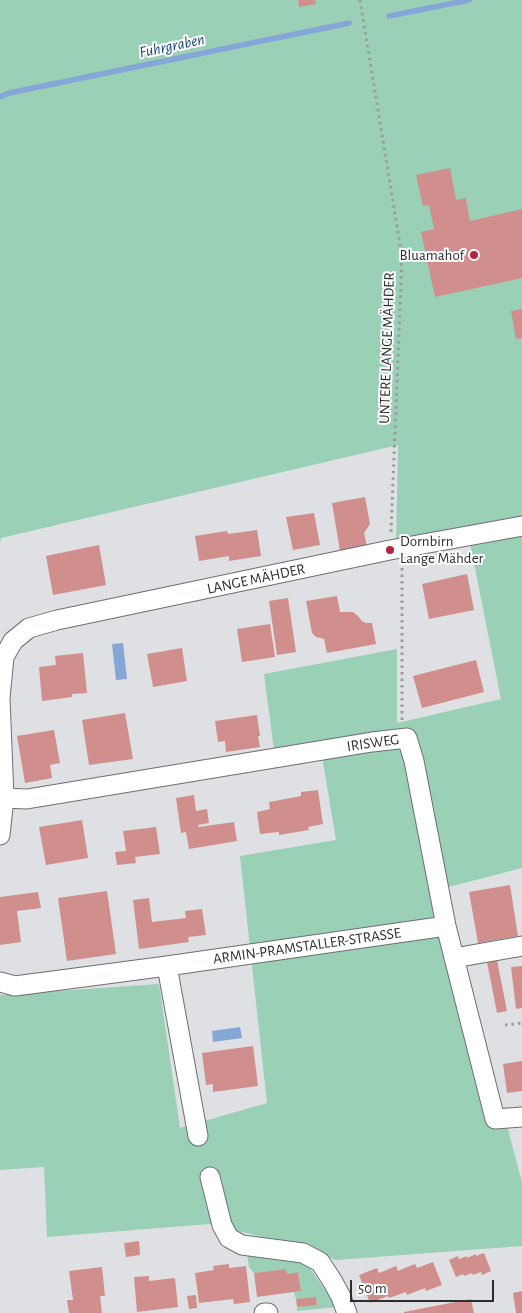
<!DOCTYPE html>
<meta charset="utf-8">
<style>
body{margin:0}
#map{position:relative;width:522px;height:1313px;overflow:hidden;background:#dfe0e3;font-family:"Alegreya Sans",sans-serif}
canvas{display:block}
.scale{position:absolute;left:350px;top:1280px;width:144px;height:22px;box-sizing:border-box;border:2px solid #2c2d2e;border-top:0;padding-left:6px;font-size:15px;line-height:18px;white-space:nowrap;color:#2c2d2e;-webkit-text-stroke:4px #fff;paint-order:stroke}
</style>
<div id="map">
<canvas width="522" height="1313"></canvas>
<div class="scale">50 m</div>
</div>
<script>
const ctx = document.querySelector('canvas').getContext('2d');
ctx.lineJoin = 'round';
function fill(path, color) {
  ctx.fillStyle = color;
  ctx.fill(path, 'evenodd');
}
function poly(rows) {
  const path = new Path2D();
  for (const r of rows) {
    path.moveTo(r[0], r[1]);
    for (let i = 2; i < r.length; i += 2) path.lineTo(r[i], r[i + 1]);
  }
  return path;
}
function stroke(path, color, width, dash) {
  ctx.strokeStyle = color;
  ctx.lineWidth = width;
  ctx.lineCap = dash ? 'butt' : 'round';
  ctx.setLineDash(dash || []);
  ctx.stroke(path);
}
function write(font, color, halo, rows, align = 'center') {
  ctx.font = font + ' "Alegreya Sans",sans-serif';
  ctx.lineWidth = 4;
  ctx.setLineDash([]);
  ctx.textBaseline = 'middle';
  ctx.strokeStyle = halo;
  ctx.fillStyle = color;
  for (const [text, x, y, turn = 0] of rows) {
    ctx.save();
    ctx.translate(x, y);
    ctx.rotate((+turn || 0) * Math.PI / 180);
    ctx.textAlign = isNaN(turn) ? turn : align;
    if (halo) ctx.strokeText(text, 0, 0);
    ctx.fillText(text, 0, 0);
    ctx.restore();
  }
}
fill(poly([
 [0,0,522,0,522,868,429,892,491,1124,507,1126,522,1182,522,1246,336,1260,305,1247,209,1224,47,1237,44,1167,0,1170,0,995,159,984,180,1128,267,1103,240,856,336,840,320,744,274,750,264,674,397,649,397,723,501,699,467,528,396,543,398,445,1,538,0,545],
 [247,1254,306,1263,337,1307,297,1311,297,1307,317,1304,316,1297,296,1299,294,1292,301,1291,298,1272,287,1274,286,1269,254,1273,249,1267]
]), '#99d0b6');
fill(poly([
 [123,643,127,679,116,680,112,644],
 [240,1027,242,1038,213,1042,212,1031]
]), '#85a6d6');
stroke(poly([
 [389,16,469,0],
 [0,97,9,93,349,23]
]), '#85a6d6', 5.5);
fill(poly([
 [298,0,315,0,316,4,299,7],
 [450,168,456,200,466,198,470,221,522,209,522,278,435,297,421,232,434,229,429,205,423,206,416,175],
 [522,309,522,338,516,339,511,311],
 [365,497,370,524,364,533,367,546,340,551,332,503],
 [314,513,320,545,293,550,286,517],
 [257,530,261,556,229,561,229,556,199,561,195,536,227,531,228,534],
 [99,545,106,585,53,595,46,556],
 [467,574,474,610,429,619,422,584],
 [337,596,340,612,353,612,358,616,362,621,366,623,372,623,376,644,327,653,324,639,316,637,312,633,306,601],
 [288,598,296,652,277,655,269,601],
 [270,624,275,657,242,662,237,629],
 [182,648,187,681,153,687,147,654],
 [83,653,87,693,72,694,72,697,42,701,39,667,56,665,55,656],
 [476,660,484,692,422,708,413,676],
 [125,713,133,759,89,765,82,720],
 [257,715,260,736,258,736,260,747,226,752,225,741,218,742,215,721],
 [54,730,60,763,50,765,52,778,25,783,17,736],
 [318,790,323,824,308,827,309,830,279,835,279,832,260,834,257,812,270,809,269,802,301,796,301,792],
 [194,795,196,811,207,809,209,823,198,825,199,827,234,822,237,841,189,849,186,832,181,833,176,798],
 [82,820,88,858,46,865,39,827],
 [156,827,160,854,135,857,136,863,117,865,115,852,126,851,123,831],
 [510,885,518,936,478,943,469,892],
 [107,891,116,954,67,961,58,898],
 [38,892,41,908,17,911,21,942,0,945,0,897],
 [149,898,152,922,186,918,185,911,202,909,206,935,188,937,189,942,139,949,133,900],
 [496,955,507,1011,497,1013,486,957],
 [522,966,522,1008,516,1009,511,967],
 [253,1046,258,1086,213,1092,213,1084,206,1085,202,1053],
 [522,1061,522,1091,507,1093,503,1064],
 [139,1241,140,1255,126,1257,124,1243],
 [484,1253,491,1271,482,1275,481,1272,473,1275,472,1273,464,1276,463,1274,456,1277,449,1260,458,1256,459,1259,467,1256,467,1258,476,1254,476,1256],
 [433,1262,442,1285,426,1291,425,1288,407,1295,406,1292,389,1298,388,1296,370,1303,359,1275,377,1268,379,1273,396,1266,398,1271,415,1264,417,1268],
 [229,1264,229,1268,246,1266,250,1302,234,1304,233,1299,199,1303,195,1273,214,1270,213,1266],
 [102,1267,105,1296,100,1296,102,1313,69,1313,67,1300,73,1300,69,1271],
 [286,1269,287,1274,298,1272,301,1291,257,1297,254,1273],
 [149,1276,149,1281,175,1278,178,1307,137,1312,134,1277],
 [522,1291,522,1313,516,1313,513,1293],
 [196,1295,197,1308,189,1309,187,1296],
 [316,1297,317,1305,297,1307,296,1299],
 [471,1299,474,1313,404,1313,404,1312]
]), '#d08f8d');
const minor = poly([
 [4,798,27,799,372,742,407,738,414,761,446,926,495,1119,522,1117],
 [0,835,4,798,0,698,4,657,13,641,29,628,57,620,390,550,522,526],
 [454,958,522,946],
 [167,966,198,1136],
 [0,982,15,986,167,966,446,926],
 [210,1177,222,1225,229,1238,242,1245,303,1253,320,1262,333,1282,341,1297,347,1313],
 [264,1313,268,1313]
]);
stroke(minor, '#6d6e71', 21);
stroke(poly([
 [360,0,402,257,391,532],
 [402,720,402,567],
 [505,1025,522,1023]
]), '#9b9c9e', 3, [2.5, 4]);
stroke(minor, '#fff', 19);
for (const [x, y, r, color] of [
 [474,255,5,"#b52342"],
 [390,550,5,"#b52342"]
]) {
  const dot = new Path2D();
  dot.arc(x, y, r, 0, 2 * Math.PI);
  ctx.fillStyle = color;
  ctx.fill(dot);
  stroke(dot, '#fff', 2);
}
write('15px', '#2c2d2e', '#fff', [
 ["Bluamahof",464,255],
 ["Dornbirn",400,541,"left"],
 ["Lange Mähder",400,558,"left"]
], 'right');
write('15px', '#2c2d2e', '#fff', [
 ["UNTERE LANGE MÄHDER",387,348,-88],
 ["LANGE MÄHDER",256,579,-12],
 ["IRISWEG",373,743,-8],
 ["ARMIN-PRAMSTALLER-STRASSE",307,946,-8]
]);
write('italic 16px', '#17427c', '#fff', [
 ["Fuhrgraben",172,46,-12]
]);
</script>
